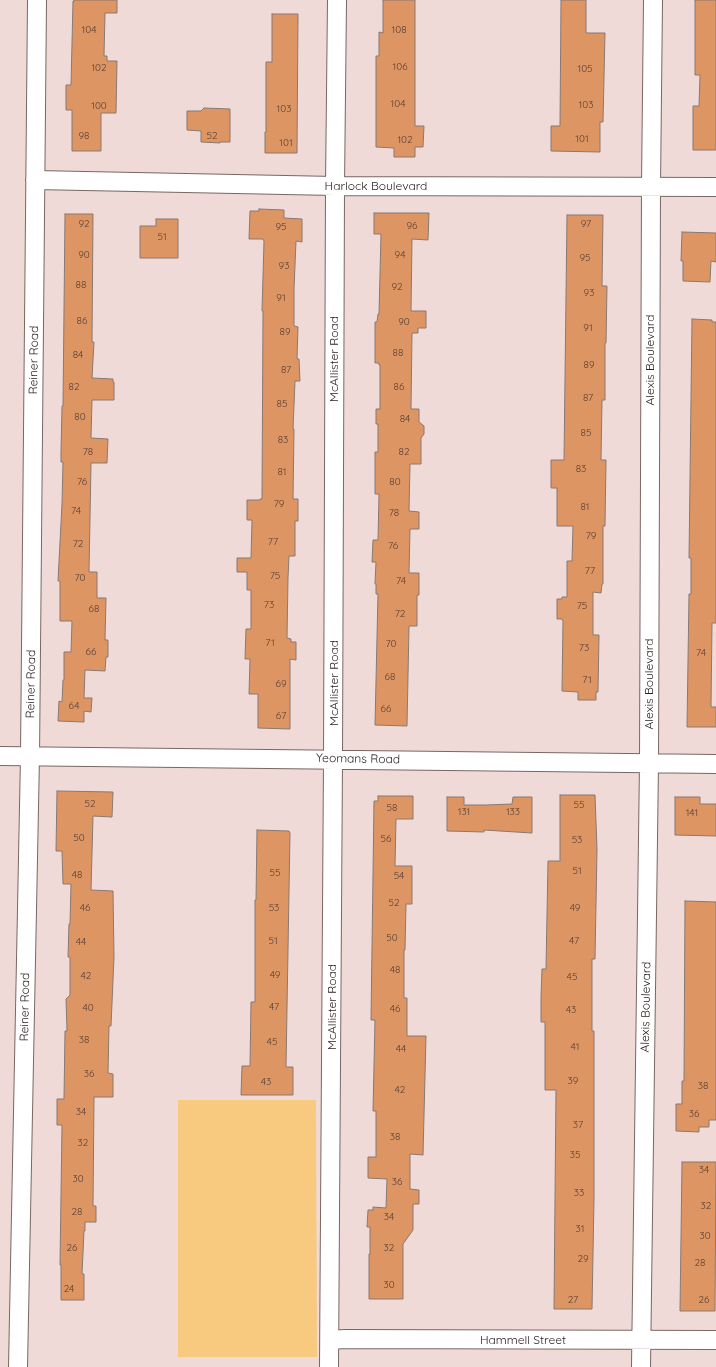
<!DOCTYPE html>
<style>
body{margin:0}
canvas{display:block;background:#efdad7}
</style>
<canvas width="716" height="1367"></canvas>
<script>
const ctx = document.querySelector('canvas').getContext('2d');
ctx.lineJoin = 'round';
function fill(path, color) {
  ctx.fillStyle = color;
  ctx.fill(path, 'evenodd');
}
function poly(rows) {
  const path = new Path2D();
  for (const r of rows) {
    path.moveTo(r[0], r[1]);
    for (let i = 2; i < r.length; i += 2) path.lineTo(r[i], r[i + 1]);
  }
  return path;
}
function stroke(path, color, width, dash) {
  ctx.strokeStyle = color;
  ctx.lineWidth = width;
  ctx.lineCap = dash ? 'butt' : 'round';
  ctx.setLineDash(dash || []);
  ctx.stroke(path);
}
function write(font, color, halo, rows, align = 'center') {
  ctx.font = font + ' Quicksand,sans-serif';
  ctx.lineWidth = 3;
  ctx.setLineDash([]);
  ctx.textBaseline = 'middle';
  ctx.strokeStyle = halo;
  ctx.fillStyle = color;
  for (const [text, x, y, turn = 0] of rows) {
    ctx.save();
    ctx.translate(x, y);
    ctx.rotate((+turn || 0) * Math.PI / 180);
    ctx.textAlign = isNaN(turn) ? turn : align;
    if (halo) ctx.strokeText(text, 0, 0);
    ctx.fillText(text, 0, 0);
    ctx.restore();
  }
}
fill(poly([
 [178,1100,316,1100,317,1357,178,1357]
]), '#f7ca80');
const building = poly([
 [74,0,117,0,117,13,105,13,104,56,107,56,107,61,117,61,116,113,101,113,101,151,72,151,72,110,66,110,66,85,71,85,73,1,74,1,74,0],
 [383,0,415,0,415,126,424,126,423,147,415,147,415,157,394,157,394,148,376,147,376,56,379,56,379,32,383,33,383,0],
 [561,0,586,0,586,33,605,33,603,122,600,122,600,152,551,151,551,126,560,126,561,0],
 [695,0,716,0,716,150,693,150,693,106,699,106,700,75,695,75,695,0],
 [272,14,298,14,297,153,265,153,265,132,266,132,266,62,272,62,272,14],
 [204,108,230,109,230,142,220,142,220,143,201,142,201,131,187,130,187,111,201,111,204,108],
 [259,209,284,210,284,218,302,219,302,242,296,241,294,289,294,326,298,327,297,359,299,359,300,381,295,381,293,429,294,429,293,499,298,499,298,521,295,521,295,556,289,556,288,578,287,638,291,639,291,642,296,642,296,660,290,659,290,729,258,728,258,694,249,694,250,659,245,659,246,629,251,629,251,590,247,590,247,572,237,572,237,558,251,558,252,520,247,520,247,500,260,500,260,499,262,499,263,311,262,311,264,241,263,239,249,239,250,211,259,211,259,209],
 [374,213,429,213,428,240,412,239,411,311,426,311,426,328,418,328,418,333,412,333,411,409,419,409,419,422,424,426,424,434,421,438,421,464,410,464,409,511,419,512,419,529,410,529,409,573,419,573,419,595,417,595,417,626,409,626,407,726,375,725,378,594,376,594,376,584,375,584,376,562,372,562,373,540,378,540,379,495,379,494,375,494,375,452,378,452,378,424,376,424,376,409,380,409,380,365,379,365,379,363,375,363,375,322,377,322,378,314,379,314,381,234,374,234,374,213],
 [65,214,93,214,92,342,94,342,92,378,113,379,113,382,114,382,114,400,92,400,91,438,108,439,107,463,91,463,89,572,97,572,97,598,106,598,105,640,108,640,108,657,106,657,105,671,85,670,84,698,92,698,91,712,84,711,84,722,58,721,59,701,62,702,63,680,64,680,64,652,71,652,72,621,60,621,60,581,58,581,62,504,63,462,61,462,61,452,62,406,63,406,65,214],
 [567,215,603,215,602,286,607,286,606,343,605,343,605,400,602,400,601,460,606,460,605,526,603,526,603,584,602,584,601,593,593,592,593,635,599,635,598,692,596,692,596,700,578,700,578,692,562,691,563,621,562,619,557,619,557,599,562,599,562,597,567,597,567,561,572,561,573,526,557,526,557,488,551,488,551,460,564,460,567,215],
 [156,219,178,219,178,258,140,258,140,226,156,226,156,219],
 [682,232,716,233,716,262,711,261,710,282,683,281,683,261,681,261,682,232],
 [692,319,712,320,712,322,716,322,716,623,712,623,711,707,716,707,716,727,687,727,689,594,691,594,691,558,689,558,692,319],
 [57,791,113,792,112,817,93,816,91,890,113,891,114,957,111,1026,109,1026,108,1073,113,1074,113,1097,94,1097,93,1206,96,1206,96,1222,85,1222,85,1231,84,1231,82,1274,84,1274,84,1300,61,1300,61,1265,60,1265,62,1125,57,1125,57,1099,64,1099,65,1031,67,1031,66,999,70,995,70,957,68,957,69,924,70,924,71,884,63,884,62,851,56,851,57,791],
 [560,795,595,795,597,849,595,959,592,959,592,1031,594,1031,594,1198,592,1309,554,1309,556,1090,545,1090,545,1022,541,1022,541,997,542,969,546,969,548,861,560,861,560,795],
 [378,796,413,796,413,819,396,819,395,866,412,866,412,904,406,904,405,950,404,950,404,998,407,998,407,1036,426,1036,423,1155,410,1154,410,1189,419,1190,419,1204,413,1204,413,1230,403,1244,403,1299,369,1299,369,1254,370,1254,370,1227,367,1227,368,1210,373,1210,373,1207,386,1208,387,1179,368,1178,368,1157,376,1157,376,1111,373,1111,375,1020,371,1020,374,801,378,801,378,796],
 [447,797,464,797,464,805,486,805,512,804,513,797,532,797,532,833,484,830,484,832,447,831,447,797],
 [675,797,700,797,700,804,716,804,716,836,675,835,675,797],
 [257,830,289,831,290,833,286,1067,293,1067,293,1095,241,1095,242,1066,250,1066,251,1002,255,1002,255,900,256,900,257,830],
 [685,901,716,902,716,1120,709,1120,709,1127,699,1127,699,1132,676,1131,676,1104,682,1104,682,1081,684,1081,685,901],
 [682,1162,716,1162,715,1311,680,1311,682,1162]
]);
fill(building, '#dd9564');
stroke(building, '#897970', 1);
const street = poly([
 [35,180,335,186,716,187],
 [0,756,716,764],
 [330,1340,345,1339,716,1340],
 [18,1367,30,756,37,0],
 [329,1367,333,759,335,186,337,0],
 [641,1367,649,763,651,186,653,0]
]);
stroke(street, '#796764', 20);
stroke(street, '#fff', 18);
write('10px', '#573f32', null, [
 ["104",89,30],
 ["108",399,30],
 ["106",400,67],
 ["102",99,68],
 ["105",585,69],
 ["104",398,104],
 ["103",586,105],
 ["100",99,106],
 ["103",284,109],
 ["98",84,136],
 ["52",212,136],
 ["101",582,139],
 ["102",405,140],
 ["101",286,143],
 ["92",84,224],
 ["97",586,224],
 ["96",412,226],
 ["95",281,227],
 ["51",162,237],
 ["90",84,255],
 ["94",400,255],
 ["95",585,258],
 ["93",284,266],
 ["88",81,285],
 ["92",397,287],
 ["93",589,293],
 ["91",281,298],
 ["86",82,321],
 ["90",404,322],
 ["91",588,328],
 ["89",285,332],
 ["88",398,353],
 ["84",78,355],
 ["89",589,365],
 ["87",286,370],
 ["82",74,387],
 ["86",399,387],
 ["87",588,398],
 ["85",282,404],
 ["80",80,417],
 ["84",405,419],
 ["85",586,433],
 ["83",283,440],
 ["78",88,452],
 ["82",404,452],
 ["83",581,469],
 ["81",282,472],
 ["76",82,482],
 ["80",395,482],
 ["79",279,504],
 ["81",585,507],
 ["74",76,511],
 ["78",394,513],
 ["79",591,536],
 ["77",273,542],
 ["72",78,544],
 ["76",393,546],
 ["77",590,571],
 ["75",275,576],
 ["70",80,578],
 ["74",401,581],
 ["73",269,605],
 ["75",582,606],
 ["68",94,609],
 ["72",400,614],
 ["71",270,643],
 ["70",391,644],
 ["73",584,648],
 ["66",91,652],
 ["74",701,653],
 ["68",390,677],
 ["71",587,680],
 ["69",281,684],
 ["64",74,706],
 ["66",386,709],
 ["67",281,716],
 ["52",90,804],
 ["55",579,805],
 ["58",392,808],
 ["131",464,812],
 ["133",513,812],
 ["141",692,813],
 ["50",79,838],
 ["56",386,839],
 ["53",577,840],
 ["51",577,871],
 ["55",275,873],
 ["48",77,875],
 ["54",399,876],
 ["52",394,903],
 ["46",85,908],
 ["53",274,908],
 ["49",575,908],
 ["50",392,938],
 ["51",273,941],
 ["47",574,941],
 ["44",81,942],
 ["48",395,970],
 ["49",275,975],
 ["42",86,976],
 ["45",572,977],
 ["47",274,1007],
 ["40",88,1008],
 ["46",395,1009],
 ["43",571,1010],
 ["38",84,1040],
 ["45",272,1042],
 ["41",575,1047],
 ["44",401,1049],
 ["36",89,1074],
 ["39",573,1081],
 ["43",266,1082],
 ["38",703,1086],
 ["42",400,1090],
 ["34",81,1112],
 ["36",694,1114],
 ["37",578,1125],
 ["38",395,1137],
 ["32",83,1143],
 ["35",575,1155],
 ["34",704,1170],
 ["30",78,1179],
 ["36",397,1182],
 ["33",579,1193],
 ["32",706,1206],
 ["28",77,1212],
 ["34",389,1217],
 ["31",580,1229],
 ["30",705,1236],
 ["26",72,1248],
 ["32",389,1248],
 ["29",583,1259],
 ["28",700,1263],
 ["30",389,1285],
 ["24",69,1289],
 ["27",573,1300],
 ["26",704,1300]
]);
write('12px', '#2a2221', '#fff', [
 ["Harlock Boulevard",376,186],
 ["McAllister Road",334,359,-90],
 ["Reiner Road",34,360,-89],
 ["Alexis Boulevard",650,360,-90],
 ["McAllister Road",334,683,-90],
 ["Reiner Road",31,684,-89],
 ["Alexis Boulevard",649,684,-90],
 ["Yeomans Road",358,759,1],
 ["Reiner Road",25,1007,-89],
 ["McAllister Road",332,1007,-90],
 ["Alexis Boulevard",646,1007,-89],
 ["Hammell Street",523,1340]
]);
</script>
